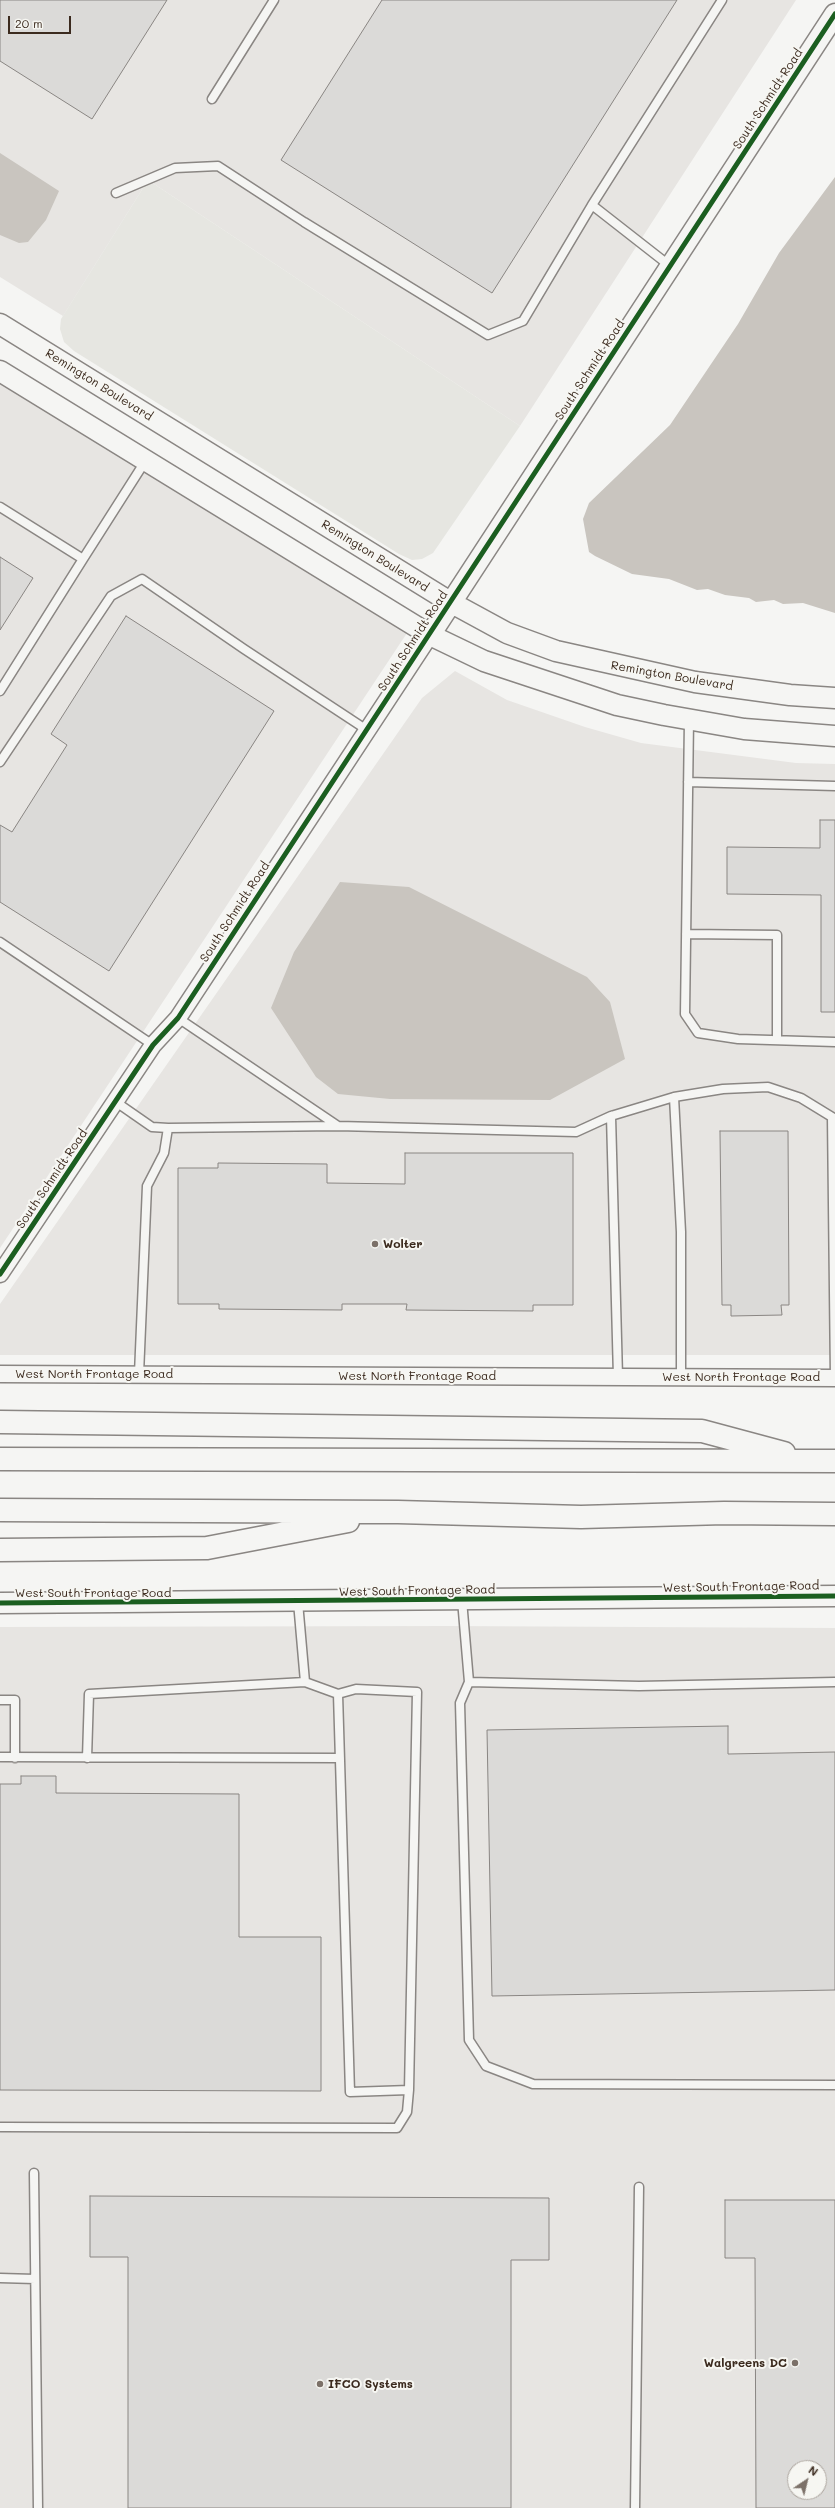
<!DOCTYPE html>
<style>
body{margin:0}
#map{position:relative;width:835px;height:2508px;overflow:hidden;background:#f5f5f3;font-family:Mali,sans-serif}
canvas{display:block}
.north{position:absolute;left:787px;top:2460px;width:40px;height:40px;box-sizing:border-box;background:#f6f6f2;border:1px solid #aba49d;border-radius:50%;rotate:35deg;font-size:11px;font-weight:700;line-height:16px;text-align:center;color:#3b2a1e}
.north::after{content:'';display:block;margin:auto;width:14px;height:18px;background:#7c7169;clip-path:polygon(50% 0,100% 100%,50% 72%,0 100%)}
.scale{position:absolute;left:8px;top:16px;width:63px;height:18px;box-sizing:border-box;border:2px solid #3b2a1e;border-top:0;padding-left:5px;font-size:12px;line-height:14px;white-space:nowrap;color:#3b2a1e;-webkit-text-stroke:3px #f6f6f2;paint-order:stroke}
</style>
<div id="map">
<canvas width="835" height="2508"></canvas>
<div class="north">N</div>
<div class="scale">20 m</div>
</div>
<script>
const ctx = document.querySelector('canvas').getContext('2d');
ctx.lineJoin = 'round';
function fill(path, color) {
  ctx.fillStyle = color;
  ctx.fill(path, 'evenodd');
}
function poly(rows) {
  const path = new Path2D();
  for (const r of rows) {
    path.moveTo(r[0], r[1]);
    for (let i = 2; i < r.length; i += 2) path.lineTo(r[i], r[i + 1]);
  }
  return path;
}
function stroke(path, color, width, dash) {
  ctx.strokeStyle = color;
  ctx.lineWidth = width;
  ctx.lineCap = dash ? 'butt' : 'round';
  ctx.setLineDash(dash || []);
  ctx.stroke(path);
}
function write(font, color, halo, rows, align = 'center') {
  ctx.font = font + ' Mali,sans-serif';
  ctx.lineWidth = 4;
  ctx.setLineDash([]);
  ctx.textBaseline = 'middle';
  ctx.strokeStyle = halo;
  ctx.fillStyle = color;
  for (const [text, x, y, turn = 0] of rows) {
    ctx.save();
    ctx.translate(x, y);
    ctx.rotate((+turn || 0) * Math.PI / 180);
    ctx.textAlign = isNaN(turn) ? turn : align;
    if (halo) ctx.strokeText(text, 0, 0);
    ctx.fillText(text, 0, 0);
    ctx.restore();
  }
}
fill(poly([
 [0,0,796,0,520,426,148,180,63,316,0,277],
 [0,380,407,633,0,1248],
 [455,671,507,700,585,727,641,743,796,763,835,764,835,1355,0,1355,0,1304,422,698],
 [447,1626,835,1628,835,2508,0,2508,0,1627],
 [795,2468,819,2468,819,2492,795,2492]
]), '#e7e5e2');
fill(poly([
 [148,180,520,426,433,553,422,559,412,560,399,554,74,351,64,342,60,329,61,319]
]), '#e6e6e1');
fill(poly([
 [0,153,59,191,46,220,28,242,19,243,0,235],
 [835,177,835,613,803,603,783,604,774,600,756,602,749,598,725,595,708,589,697,590,669,579,632,574,595,556,589,552,583,519,589,503,670,425,738,324,779,253],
 [340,882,409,887,587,977,610,1002,625,1059,550,1100,390,1099,338,1094,316,1077,271,1008,294,952]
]), '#c9c5bf');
const building = poly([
 [0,0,167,0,92,119,0,61,0,0],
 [382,0,677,0,492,293,281,160,382,0],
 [0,557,33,578,0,630,0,557],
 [126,616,274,711,109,971,0,902,0,825,12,832,67,745,51,734,126,616],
 [820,820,835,820,835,1012,821,1012,821,895,727,894,727,847,820,848,820,820],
 [720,1131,788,1131,789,1305,781,1305,782,1315,731,1316,731,1305,722,1305,720,1131],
 [405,1153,573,1153,573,1305,533,1305,533,1311,406,1310,407,1304,342,1304,342,1310,219,1309,219,1304,178,1304,178,1168,218,1168,218,1163,327,1164,327,1183,405,1184,405,1153],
 [728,1726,728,1754,835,1752,835,1990,492,1996,487,1730,728,1726],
 [21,1776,56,1776,56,1793,239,1794,239,1937,321,1937,321,2091,0,2090,0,1784,21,1784,21,1776],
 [90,2196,549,2198,549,2260,511,2260,511,2508,128,2508,128,2257,90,2257,90,2196],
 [725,2200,835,2200,835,2508,756,2508,755,2258,725,2258,725,2200],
 [795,2468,819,2468,819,2492,795,2492,795,2468]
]);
fill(building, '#dbdad8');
stroke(building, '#8a8683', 1);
const service = poly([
 [212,99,274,0],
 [116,193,175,168,218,166,304,222,488,335,523,321,592,205,722,0],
 [592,205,670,266],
 [0,507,83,559,146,460],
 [0,691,83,559],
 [689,720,685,1014,698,1033,738,1039,835,1042],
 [0,762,111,596,142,579,244,649,367,730],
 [688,782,835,786],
 [686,934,777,935,777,1040],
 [0,942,153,1045],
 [178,1018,338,1126],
 [674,1097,723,1089,768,1087,801,1098,832,1117,835,1378],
 [116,1102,152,1127,168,1128,338,1126,576,1132,611,1116,618,1377],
 [611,1116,674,1097,681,1232,681,1377],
 [139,1374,147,1186,164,1153,168,1128],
 [462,1600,469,1682,639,1686,835,1682],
 [298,1602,305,1682,338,1694,350,2092,409,2090,417,1692,356,1689,338,1694],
 [469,1682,460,1703,469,2040,486,2066,533,2084,835,2085],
 [0,1700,15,1700,15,1758],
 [0,1757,340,1758],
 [87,1758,89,1694,305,1682],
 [0,2127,397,2128,407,2112,409,2090],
 [34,2173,38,2508],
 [0,2278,35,2279],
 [635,2508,639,2187]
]);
const minor = poly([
 [0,1274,153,1045,178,1018,430,635],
 [0,1374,835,1378]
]);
const tertiary = poly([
 [0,324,450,602,507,633,556,651,695,682,790,695,835,698],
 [0,371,430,635,484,661,617,705,664,715,744,729,835,736],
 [430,635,835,14],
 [0,1603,835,1596]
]);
const motorway = poly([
 [0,1422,702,1431,784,1453],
 [0,1459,835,1461],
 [0,1510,398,1512,581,1517,724,1513,835,1514],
 [0,1550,207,1548,348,1521]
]);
stroke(service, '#8a8683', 11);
stroke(minor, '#8a8683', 19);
stroke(tertiary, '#8a8683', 23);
stroke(motorway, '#8a8683', 25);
stroke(service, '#f5f5f3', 8);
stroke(minor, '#f5f5f3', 16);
stroke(tertiary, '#f5f5f3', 20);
stroke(motorway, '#f5f5f3', 22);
stroke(poly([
 [0,1274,153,1045,178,1018,835,14],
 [0,1603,835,1596]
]), '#1b5e20', 5);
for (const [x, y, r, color] of [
 [375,1244,4,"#7c7169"],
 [795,2363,4,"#7c7169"],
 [320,2384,4,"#7c7169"]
]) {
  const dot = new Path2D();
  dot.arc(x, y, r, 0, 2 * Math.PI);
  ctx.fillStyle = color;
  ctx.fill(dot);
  stroke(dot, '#f6f6f2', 1.5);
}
write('12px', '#3b2a1e', '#f6f6f2', [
 ["South Schmidt Road",768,99,-57],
 ["South Schmidt Road",590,370,-57],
 ["Remington Boulevard",99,385,32],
 ["Remington Boulevard",375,556,32],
 ["South Schmidt Road",413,641,-57],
 ["Remington Boulevard",672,676,10],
 ["South Schmidt Road",235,912,-57],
 ["South Schmidt Road",52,1179,-56],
 ["West North Frontage Road",94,1374],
 ["West North Frontage Road",417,1376],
 ["West North Frontage Road",741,1377],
 ["West South Frontage Road",741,1587,-1],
 ["West South Frontage Road",417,1591,-1],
 ["West South Frontage Road",93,1593]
]);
write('bold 12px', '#3b2a1e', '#f6f6f2', [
 ["Wolter",383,1244],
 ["Walgreens DC",787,2363,"right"],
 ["IFCO Systems",328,2384]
], 'left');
</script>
